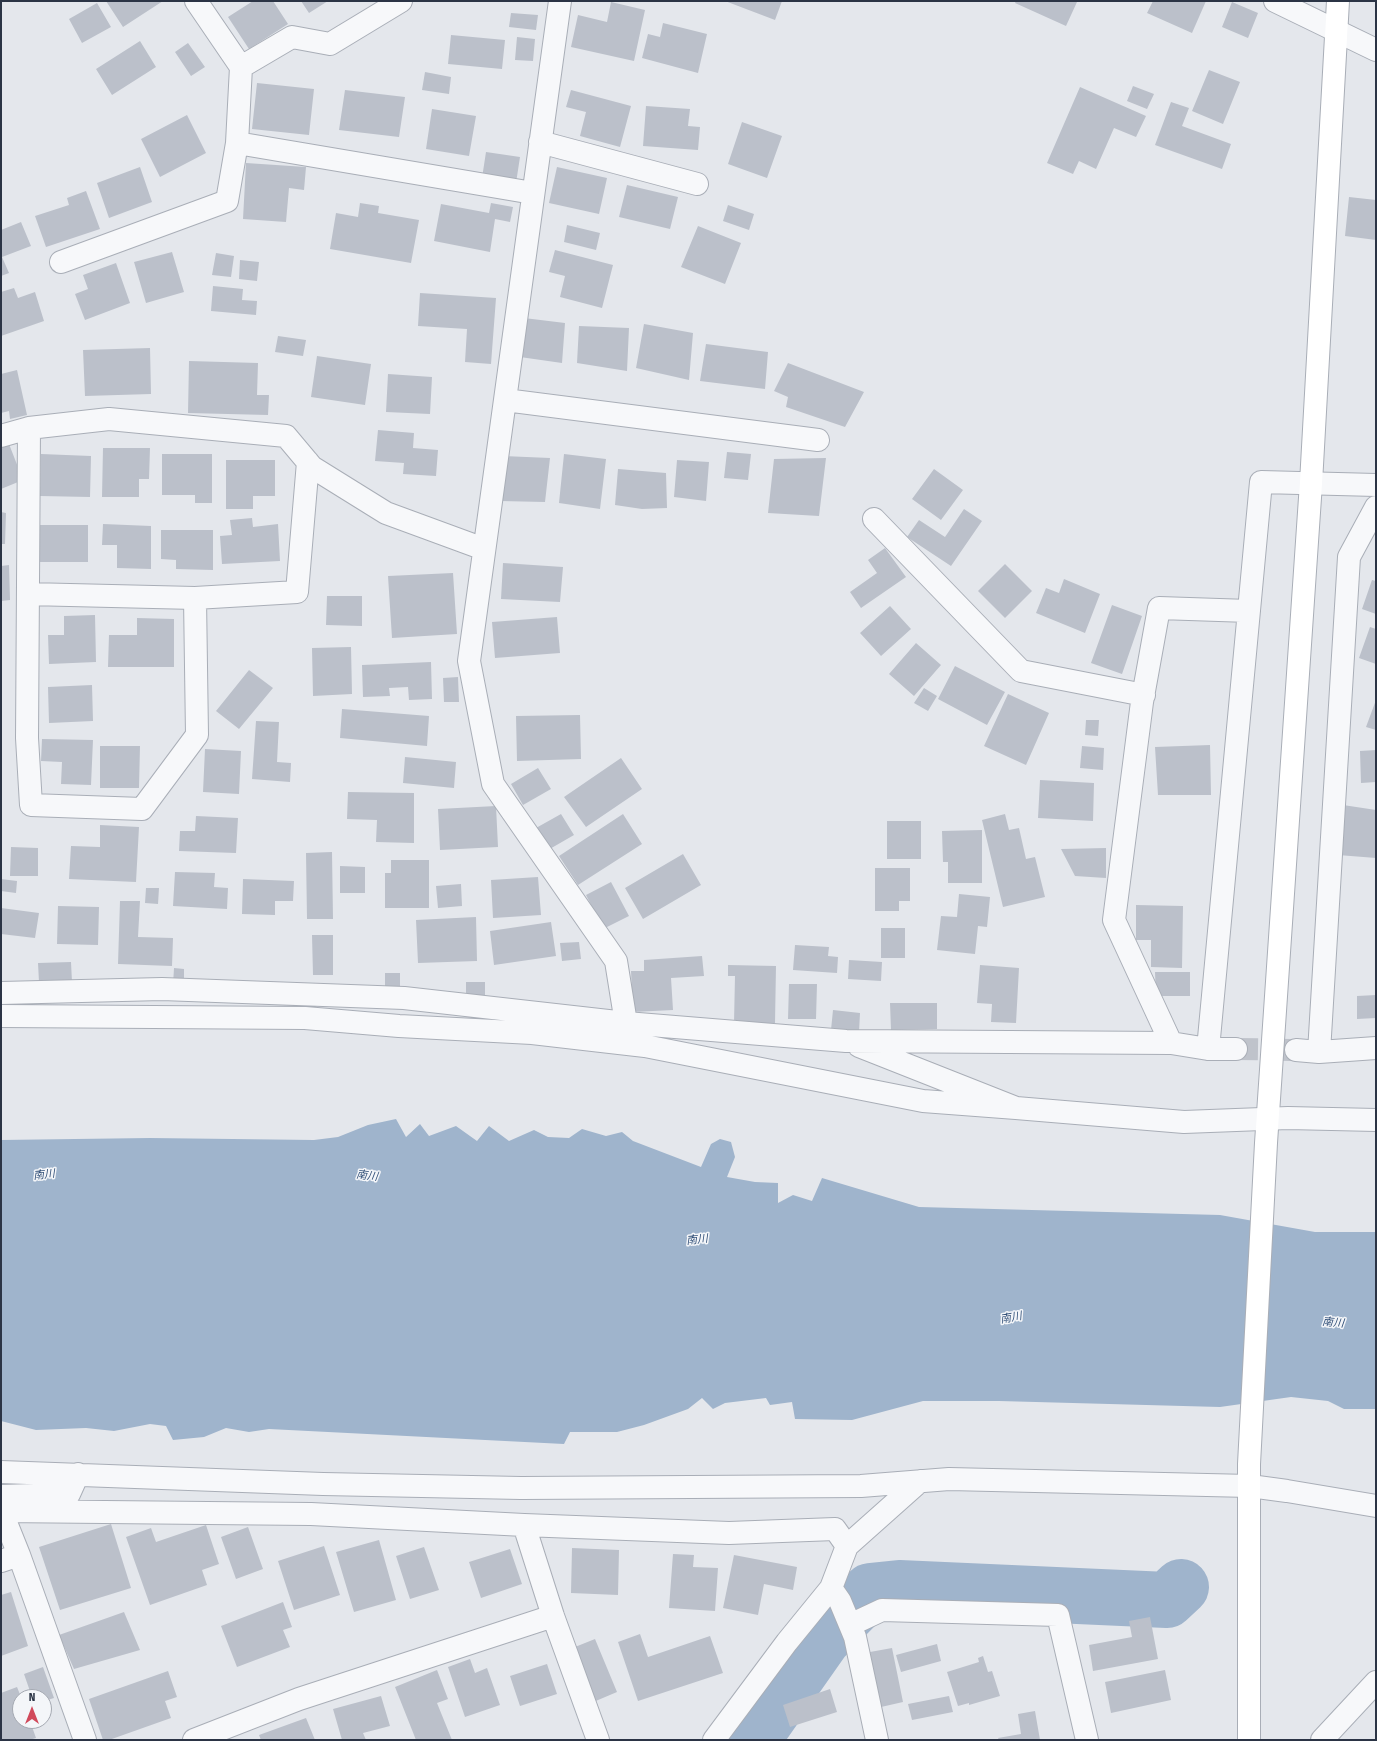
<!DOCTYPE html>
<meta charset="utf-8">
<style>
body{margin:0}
#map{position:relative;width:1377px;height:1741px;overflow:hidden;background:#e4e7ec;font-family:"Fira Sans Condensed",sans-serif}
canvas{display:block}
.frame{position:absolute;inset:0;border:2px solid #2b3445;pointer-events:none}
.north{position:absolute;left:12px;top:1689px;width:40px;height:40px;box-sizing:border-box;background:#f4f6f9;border:1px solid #a4a8b1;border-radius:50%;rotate:0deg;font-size:11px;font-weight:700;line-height:16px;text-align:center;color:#2b3445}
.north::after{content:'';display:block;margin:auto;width:14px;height:18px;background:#d1495b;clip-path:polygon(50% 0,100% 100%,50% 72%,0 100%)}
</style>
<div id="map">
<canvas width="1377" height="1741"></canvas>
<div class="frame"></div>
<div class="north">N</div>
</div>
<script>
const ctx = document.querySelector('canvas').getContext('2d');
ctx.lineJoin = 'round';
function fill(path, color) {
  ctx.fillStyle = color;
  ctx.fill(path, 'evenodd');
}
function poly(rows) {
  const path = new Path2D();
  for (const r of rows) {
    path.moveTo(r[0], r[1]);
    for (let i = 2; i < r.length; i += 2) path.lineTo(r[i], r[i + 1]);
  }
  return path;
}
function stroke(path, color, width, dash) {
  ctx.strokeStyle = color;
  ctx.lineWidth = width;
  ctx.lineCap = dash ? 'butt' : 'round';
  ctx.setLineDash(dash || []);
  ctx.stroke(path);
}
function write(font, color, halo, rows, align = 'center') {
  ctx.font = font + ' "Fira Sans Condensed","Noto Sans JP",sans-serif';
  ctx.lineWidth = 3;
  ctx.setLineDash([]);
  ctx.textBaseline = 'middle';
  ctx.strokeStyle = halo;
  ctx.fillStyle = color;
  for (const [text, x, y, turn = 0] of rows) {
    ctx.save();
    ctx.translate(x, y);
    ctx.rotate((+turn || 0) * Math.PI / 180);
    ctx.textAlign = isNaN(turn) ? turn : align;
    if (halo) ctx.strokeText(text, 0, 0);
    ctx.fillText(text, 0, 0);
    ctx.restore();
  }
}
fill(poly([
 [396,1119,406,1137,420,1124,429,1136,456,1126,477,1141,489,1126,509,1141,534,1130,548,1137,569,1138,582,1129,606,1136,622,1132,633,1141,701,1167,711,1144,720,1139,731,1142,735,1157,727,1177,755,1182,778,1183,778,1203,793,1195,812,1201,822,1178,919,1207,1220,1215,1315,1232,1376,1232,1376,1409,1344,1409,1328,1401,1291,1397,1220,1407,999,1401,923,1401,852,1420,795,1419,792,1402,770,1405,766,1398,725,1403,713,1409,702,1398,688,1409,644,1425,617,1432,570,1432,564,1444,269,1429,249,1432,226,1428,204,1437,173,1440,166,1426,150,1424,114,1431,86,1428,36,1430,1,1421,1,1140,150,1138,314,1140,338,1137,368,1125]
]), '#9fb4cc');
stroke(poly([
 [752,1740,823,1639,870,1591,899,1588,1167,1600,1181,1587]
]), '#9fb4cc', 56);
fill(poly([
 [106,1,163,1,123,27],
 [253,1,273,1,288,24,249,49,228,17],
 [301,1,328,1,309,13],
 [725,1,782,1,775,20],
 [1016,1,1075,1,1077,2,1066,26,1015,3],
 [1153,1,1206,1,1192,33,1147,13],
 [611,2,645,10,634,61,571,47,578,15,607,22],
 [1232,2,1258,13,1248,38,1222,27],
 [97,3,111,27,82,43,69,19],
 [511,13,538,15,536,30,509,27],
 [663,23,707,34,698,73,642,58,648,34,660,37],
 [451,35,505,40,502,69,448,64],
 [517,37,535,39,533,61,515,60],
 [140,41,156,67,112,95,96,69],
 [188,43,205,67,191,76,175,52],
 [1209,70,1240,82,1223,124,1192,111],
 [425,72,451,77,449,94,422,90],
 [257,83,314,89,309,135,252,129],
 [1133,86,1154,94,1147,109,1127,101],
 [1080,87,1146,116,1136,137,1114,128,1096,169,1079,161,1073,174,1047,163],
 [345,90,405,97,399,137,339,130],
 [571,90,631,106,620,147,580,136,586,112,566,107],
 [1171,102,1189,108,1182,126,1231,144,1222,169,1155,145],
 [646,106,690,109,688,126,700,127,698,150,643,146],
 [432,109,476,116,469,156,426,149],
 [187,115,206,153,160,177,141,139],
 [742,122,782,136,767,178,728,164],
 [486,152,520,157,516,183,482,178],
 [246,163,306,167,304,190,289,188,286,222,243,219],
 [140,167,152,202,109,218,97,183],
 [557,167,607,178,599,214,549,203],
 [627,185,678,197,670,229,619,217],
 [86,191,100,229,46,247,35,216,69,205,67,198],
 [1349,197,1376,200,1376,240,1345,236],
 [360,203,379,206,378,213,419,220,411,263,330,249,336,213,358,217],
 [491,203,513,207,510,222,495,219,490,252,434,241,441,204,489,213],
 [728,205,754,214,749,230,723,221],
 [21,222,31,246,2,257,9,273,1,276,1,230],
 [567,225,600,233,596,250,564,242],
 [698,226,741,243,725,284,681,267],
 [555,250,613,265,602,308,560,297,565,276,549,272],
 [172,252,184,292,146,303,134,262],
 [216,253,234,256,231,277,212,275],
 [240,260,259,262,257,281,239,279],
 [116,263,130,303,85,320,75,294,88,289,83,275],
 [213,286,243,289,242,300,257,301,256,315,211,311],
 [14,288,18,298,35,292,44,321,1,336,1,292],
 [420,293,496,298,491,364,465,362,467,329,418,326],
 [524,318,565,323,562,363,520,357],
 [644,324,693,333,689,380,636,368],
 [579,326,629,328,627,371,577,363],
 [278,336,306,340,303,356,275,352],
 [706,344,768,352,765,389,700,381],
 [150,348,151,394,85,396,83,350],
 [317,356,371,364,365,405,311,397],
 [189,361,258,363,257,395,269,395,268,415,188,413],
 [788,363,864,392,845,427,786,407,788,397,774,391],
 [17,370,27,415,10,419,9,411,1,413,1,374],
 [388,374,432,377,430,414,386,412],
 [378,430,414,433,413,448,438,450,436,476,403,474,404,463,375,461],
 [9,444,23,480,1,489,1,447],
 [103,448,150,448,149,479,139,479,139,497,102,497],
 [727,452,751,454,748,480,724,478],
 [41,454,91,456,90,497,40,496],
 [162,454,212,454,212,503,195,503,195,495,162,495],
 [564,454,606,459,600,509,559,503],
 [503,456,550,458,545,502,500,501],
 [826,458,819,516,768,513,774,459],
 [226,460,275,460,275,496,253,496,253,509,226,509],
 [677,460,709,462,706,501,674,497],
 [618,469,666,473,667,508,642,509,615,505],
 [934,469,963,490,941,520,912,499],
 [964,509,982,521,951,566,907,537,919,520,945,537],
 [1,512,6,513,5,544,1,544],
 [252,518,253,527,278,524,280,561,222,564,220,536,232,535,230,520],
 [103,524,151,526,151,569,117,568,117,545,102,545],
 [39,525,88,525,88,562,38,562],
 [161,530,213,530,213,570,176,569,176,560,161,559],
 [885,548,906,577,861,608,850,592,877,573,868,560],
 [503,563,563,567,560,602,501,599],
 [1005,564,1032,591,1005,618,978,591],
 [9,565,10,600,1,601,1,566],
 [453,573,457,634,392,638,388,576],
 [1064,579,1100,594,1085,633,1036,613,1046,588,1059,593],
 [1372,580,1376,581,1376,614,1362,609],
 [327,596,362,596,362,626,326,625],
 [1112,605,1142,616,1122,674,1091,663],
 [890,606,911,629,881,656,860,633],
 [95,615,96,662,49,664,48,635,64,635,64,616],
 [557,617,560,653,495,658,492,622],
 [137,618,174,619,174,667,108,667,109,635,137,635],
 [1370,627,1376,629,1376,664,1359,658],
 [916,643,941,665,914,696,889,674],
 [351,647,352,694,313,696,312,648],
 [431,662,432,699,409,700,408,687,389,688,390,696,363,697,362,665],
 [955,666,1005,692,987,725,938,699],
 [249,670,273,688,239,729,216,711],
 [458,677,459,702,444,702,443,678],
 [92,685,93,721,49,723,48,687],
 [924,688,937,696,928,711,914,703],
 [1008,694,1049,713,1026,765,984,746],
 [1376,700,1376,730,1366,727],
 [342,709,429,716,427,746,340,738],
 [580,715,581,759,517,761,516,716],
 [1086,720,1099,720,1098,736,1085,735],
 [256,721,279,722,277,762,291,763,290,782,252,779],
 [42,739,93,740,91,785,61,784,62,762,41,761],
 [1210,745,1211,795,1158,795,1155,747],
 [100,746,140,746,139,788,100,788],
 [1082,746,1104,748,1103,770,1080,768],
 [205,749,241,751,239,794,203,792],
 [1376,750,1376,782,1361,783,1360,751],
 [405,757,456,762,454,788,403,783],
 [621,758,642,789,586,827,564,797],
 [538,768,551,789,523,805,511,784],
 [1040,780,1094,783,1093,821,1038,818],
 [348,792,414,793,414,843,376,842,377,820,347,819],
 [1343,805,1376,810,1376,858,1338,855],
 [496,806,498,847,440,850,438,809],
 [561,814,574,835,548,850,536,828],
 [623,814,642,844,578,885,559,856],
 [1005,814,1009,830,1019,828,1026,859,1035,857,1045,897,1003,907,982,820],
 [196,816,238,818,236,853,179,851,180,831,195,831],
 [887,821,921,821,921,859,887,859],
 [100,825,139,827,136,882,69,879,71,846,100,847],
 [982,830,982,883,948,883,948,862,943,862,942,831],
 [11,847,38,848,38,876,10,876],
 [1106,848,1106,878,1075,876,1061,849],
 [332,852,333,919,307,919,306,853],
 [683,854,701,885,643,919,625,888],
 [391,860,429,860,429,908,385,908,385,873,391,873],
 [340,866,365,867,365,893,340,893],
 [875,868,910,868,910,901,899,901,899,911,875,911],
 [175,872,215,873,214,887,228,888,227,909,173,906],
 [538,877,541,915,493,918,491,880],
 [1,879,17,881,16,893,1,891],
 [243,879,294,881,293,901,275,901,275,915,242,914],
 [611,882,629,916,603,929,586,895],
 [461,884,462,906,438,908,436,886],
 [146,888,159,888,158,904,145,903],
 [959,894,990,897,987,927,978,926,975,954,937,950,941,916,957,917],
 [120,901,140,901,138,937,173,938,172,966,118,964],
 [1136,905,1183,906,1182,968,1151,967,1151,940,1136,940],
 [58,906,99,907,98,945,57,944],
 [1,908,39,913,35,938,1,934],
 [476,917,477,961,418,963,416,920],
 [551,922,556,956,494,965,490,931],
 [881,928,905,928,905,958,881,958],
 [312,935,333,935,333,975,313,975],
 [579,942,581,959,562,961,560,943],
 [795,945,829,947,828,956,838,957,837,973,793,970],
 [702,956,704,976,671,978,673,1010,633,1012,631,971,644,971,644,960],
 [849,960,882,962,881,981,848,979],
 [71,962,72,982,39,982,38,963],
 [728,965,776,966,775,1023,734,1023,735,976,728,976],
 [980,965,1019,968,1016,1023,991,1022,992,1004,977,1003],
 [174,968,184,969,184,986,173,985],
 [1155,972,1190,972,1190,996,1156,996],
 [385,973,400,973,400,992,385,992],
 [466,982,485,982,485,1002,466,1002],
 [789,984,817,984,816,1019,788,1019],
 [1376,995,1376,1018,1357,1019,1357,996],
 [890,1003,937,1003,937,1029,891,1030],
 [833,1010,860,1013,859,1032,831,1030],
 [111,1524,131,1588,60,1610,39,1547],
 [206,1525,219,1564,202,1570,207,1585,150,1605,126,1537,151,1528,156,1542],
 [248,1527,263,1569,236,1579,221,1537],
 [379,1540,396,1600,354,1612,336,1552],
 [324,1546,340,1595,294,1610,278,1561],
 [424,1547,439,1590,410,1599,396,1556],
 [572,1548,619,1550,618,1595,571,1593],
 [510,1549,522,1584,481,1598,469,1562],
 [673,1554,694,1555,693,1567,718,1568,715,1611,669,1608],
 [734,1555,797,1567,793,1590,764,1584,758,1615,723,1608],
 [11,1592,28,1646,1,1656,1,1595],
 [283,1602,292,1627,283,1630,290,1647,237,1667,221,1626],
 [124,1612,140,1650,74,1669,59,1635],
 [1150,1617,1158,1659,1093,1671,1089,1645,1132,1637,1129,1621],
 [640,1634,648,1657,710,1636,723,1673,638,1701,618,1642],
 [595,1639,617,1692,591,1703,570,1649],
 [937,1644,941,1661,901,1672,896,1655],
 [892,1648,903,1702,881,1707,870,1652],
 [983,1656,988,1672,992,1671,1000,1696,969,1705,969,1703,958,1706,947,1672,979,1662,978,1658],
 [470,1659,475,1673,487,1668,500,1705,465,1717,448,1667],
 [547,1664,557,1694,520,1706,510,1676],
 [43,1667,54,1698,44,1701,44,1697,32,1697,24,1674],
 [437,1670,448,1699,437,1703,452,1740,416,1740,395,1687],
 [1165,1670,1171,1700,1111,1713,1105,1682],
 [168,1671,177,1697,165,1701,171,1718,109,1740,103,1740,89,1699],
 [17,1687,21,1697,20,1721,30,1721,36,1738,29,1740,1,1740,1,1693],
 [830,1689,837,1712,790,1727,783,1705],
 [381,1696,390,1726,363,1733,366,1740,342,1740,333,1709],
 [949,1696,953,1712,912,1720,908,1704],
 [1035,1711,1040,1740,999,1740,998,1738,1021,1734,1018,1714],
 [306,1718,315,1740,261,1740,259,1735]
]), '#bbc0ca');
stroke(poly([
 [1236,1049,1296,1050]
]), '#bfc3cb', 22, [22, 11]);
const street = poly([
 [560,1,469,661,493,784,616,961,626,1023],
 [1275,1,1376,50],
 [241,67,292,37,330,44,401,1],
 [540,142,697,184],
 [237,143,533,193],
 [61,262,227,201,237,143,241,67,196,1],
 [505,400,818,440],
 [29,428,27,738,31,805,142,809,197,735,195,598],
 [1,436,29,428,109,419,286,436,312,467,386,513,484,549],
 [874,519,1021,671,1144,695],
 [28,594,195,598,297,592,308,462],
 [1,993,162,989,404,998,626,1023,846,1041,1171,1043,1208,1049,1236,1049],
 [1,1016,305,1018,399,1026,532,1033,645,1046,923,1101,1016,1108],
 [1171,1043,1114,920,1142,702,1159,608,1249,611],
 [859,1046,1016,1108,1184,1122,1288,1118,1376,1120],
 [1208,1049,1261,482,1376,485],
 [1296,1050,1319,1052,1376,1048],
 [1319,1052,1349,557,1376,507],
 [1,1472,323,1484,521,1488,861,1486,949,1479,1250,1486,1287,1491,1376,1506],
 [1,1496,69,1494,78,1474],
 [1,1510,19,1555,85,1740],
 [1,1511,311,1514,524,1525,729,1533,835,1529,847,1546,831,1588,787,1642,714,1740],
 [524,1525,553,1616,598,1740],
 [847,1546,920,1481],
 [1,1561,19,1555],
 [831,1588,840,1601,855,1637,877,1740],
 [850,1625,882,1610,1058,1615,1087,1740],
 [194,1740,299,1699,553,1616],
 [1322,1740,1376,1682]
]);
const secondary = poly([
 [1249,1740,1249,1464,1266,1143,1311,483,1338,1]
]);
stroke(street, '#a9aeb7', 24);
stroke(secondary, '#a9aeb7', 24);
stroke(street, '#f7f8fa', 22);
stroke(secondary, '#fff', 22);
write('italic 11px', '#34527a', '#f4f6f9', [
 ["南川",44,1175,-6],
 ["南川",367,1176,7],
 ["南川",697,1240,-6],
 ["南川",1011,1318,-10],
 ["南川",1333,1323,5]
]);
</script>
